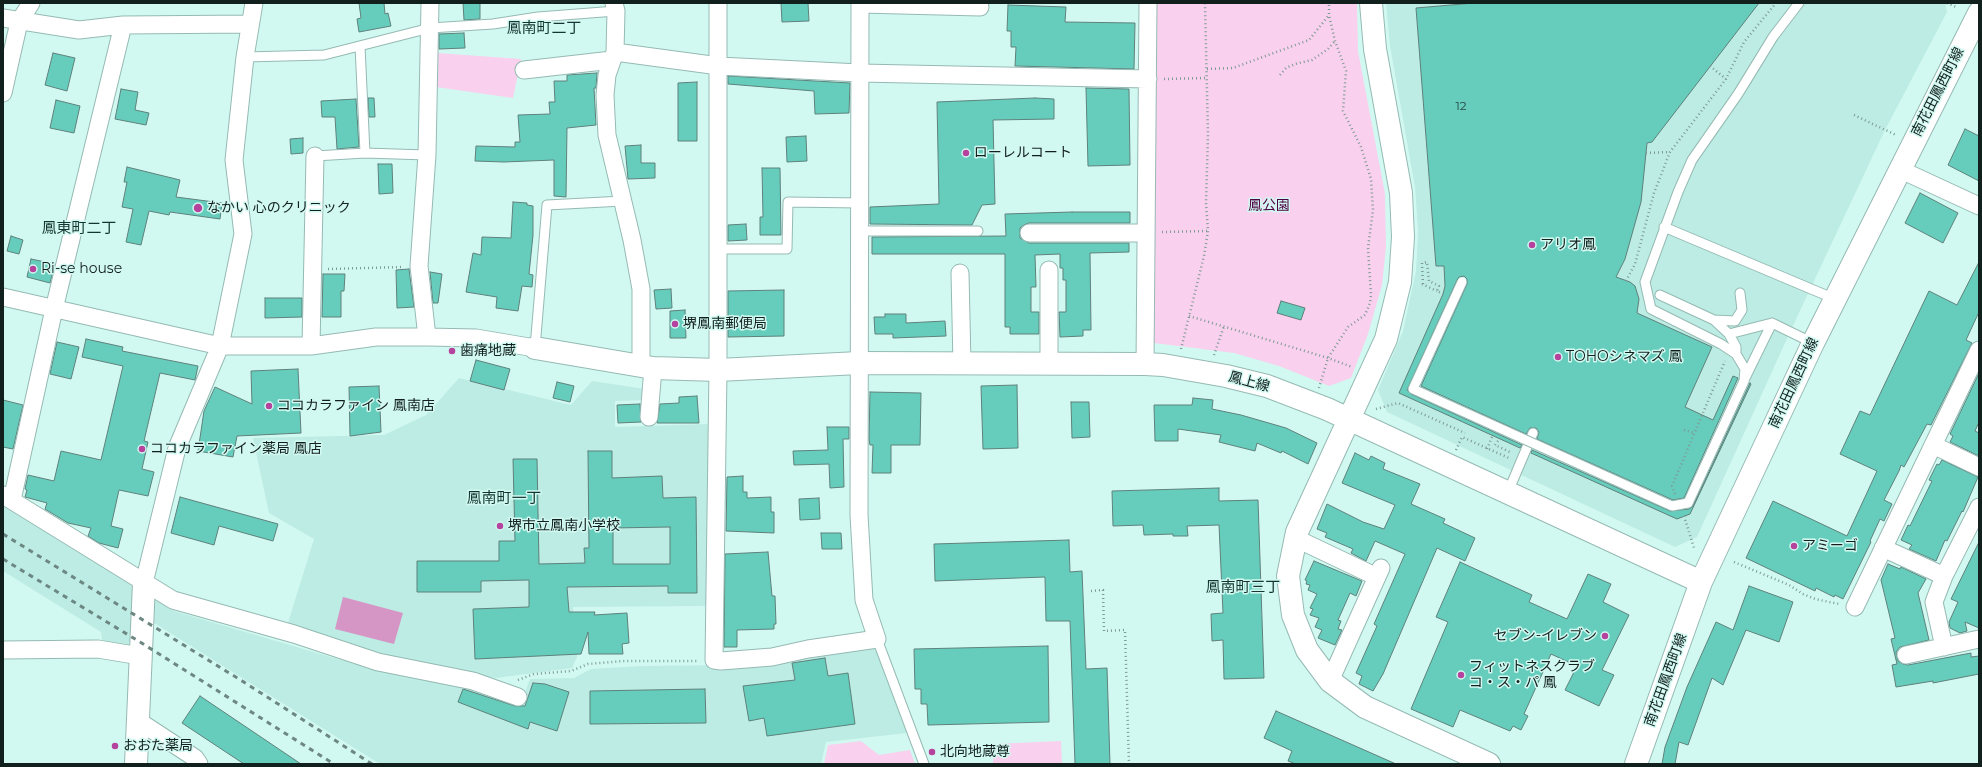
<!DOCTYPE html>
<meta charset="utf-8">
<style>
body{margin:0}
#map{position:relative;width:1982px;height:767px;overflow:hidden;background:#d2f9f1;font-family:Montserrat,sans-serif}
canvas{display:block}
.frame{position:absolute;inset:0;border:4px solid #111f1d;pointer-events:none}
</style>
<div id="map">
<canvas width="1982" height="767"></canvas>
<div class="frame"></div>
</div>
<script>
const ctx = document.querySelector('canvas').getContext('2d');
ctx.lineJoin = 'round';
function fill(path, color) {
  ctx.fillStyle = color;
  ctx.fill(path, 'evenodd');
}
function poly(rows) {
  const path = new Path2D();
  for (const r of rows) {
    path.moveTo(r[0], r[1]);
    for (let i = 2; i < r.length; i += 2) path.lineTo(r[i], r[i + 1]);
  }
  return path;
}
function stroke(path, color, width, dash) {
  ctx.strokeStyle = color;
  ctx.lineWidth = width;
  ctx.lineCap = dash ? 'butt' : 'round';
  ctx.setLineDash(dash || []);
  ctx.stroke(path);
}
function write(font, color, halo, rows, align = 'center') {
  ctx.font = font + ' Montserrat,"Noto Sans JP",sans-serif';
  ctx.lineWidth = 3;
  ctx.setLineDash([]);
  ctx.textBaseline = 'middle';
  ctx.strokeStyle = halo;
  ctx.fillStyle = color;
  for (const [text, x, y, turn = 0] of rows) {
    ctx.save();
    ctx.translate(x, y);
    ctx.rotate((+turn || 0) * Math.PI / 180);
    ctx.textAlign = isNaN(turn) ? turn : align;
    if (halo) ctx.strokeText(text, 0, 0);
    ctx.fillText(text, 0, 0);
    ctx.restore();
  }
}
fill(poly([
 [1386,3,1945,3,1947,12,1885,130,1790,332,1697,537,1675,547,1387,412,1378,390,1403,331,1416,271,1418,231,1415,187,1390,46],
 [459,378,571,405,592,381,645,389,644,400,615,401,615,427,709,424,707,606,573,607,577,657,572,668,496,678,439,670,287,626,314,539,269,513,253,438,384,435,426,415],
 [3,499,174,611,375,670,462,684,521,703,530,679,574,678,591,669,642,666,730,665,731,669,875,648,907,733,826,742,821,764,380,764,151,621,150,655,129,642,129,646,122,646,102,640,101,632,3,571]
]), '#bcece3');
fill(poly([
 [1154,3,1357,3,1358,51,1385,194,1386,247,1382,285,1368,334,1351,378,1329,386,1279,366,1234,353,1154,343],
 [437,53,521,59,513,98,436,87],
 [861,741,879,755,910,750,915,764,824,764,828,745],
 [1061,741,1062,764,993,764,993,744]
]), '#f9d0ed');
fill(poly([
 [343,597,403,613,394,644,335,629]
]), '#d696c5');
const building = poly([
 [359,3,384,3,385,14,388,13,391,26,359,32,357,19,361,18,359,3],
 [463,3,480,3,480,19,464,20,463,3],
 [781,3,808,3,809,21,782,22,781,3],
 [1474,3,1759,3,1652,142,1647,143,1641,202,1625,259,1616,277,1630,282,1635,286,1639,299,1637,313,1712,347,1685,407,1713,420,1733,376,1738,378,1684,498,1673,500,1537,439,1539,432,1536,428,1530,428,1526,434,1421,386,1467,284,1467,279,1464,276,1459,277,1457,280,1407,390,1411,394,1522,445,1520,448,1399,393,1443,294,1445,286,1444,266,1436,266,1416,8,1474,3],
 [1008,5,1066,7,1065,22,1135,23,1134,69,1015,66,1016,47,1011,47,1011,31,1007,31,1008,5],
 [464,33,465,48,439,49,439,34,464,33],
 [53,53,75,58,67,91,45,85,53,53],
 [597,73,596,88,594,88,596,125,567,128,566,197,554,196,554,160,504,162,475,161,476,146,515,147,515,142,520,142,518,115,550,114,549,102,555,102,554,81,567,81,567,75,597,73],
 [728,76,850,83,849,113,815,114,814,91,728,84,728,76],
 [697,82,697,141,678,141,678,83,697,82],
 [1086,88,1129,89,1130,165,1088,166,1086,88],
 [121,89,138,92,135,110,149,113,146,125,115,119,121,89],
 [368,98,374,98,375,117,369,117,368,98],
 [1035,98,1054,99,1054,119,993,120,995,204,982,205,972,225,870,224,870,207,939,204,937,102,1035,98],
 [356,99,359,147,337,149,335,117,322,117,321,101,356,99],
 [56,100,80,106,74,133,50,128,56,100],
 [1965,129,1979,136,1979,181,1948,165,1965,129],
 [806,136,807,161,787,162,786,137,806,136],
 [303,138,303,153,291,154,290,139,303,138],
 [641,145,641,163,655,163,655,178,628,179,625,146,641,145],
 [378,164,392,164,393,193,379,194,378,164],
 [127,167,180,180,176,197,222,203,220,219,170,212,169,215,149,211,141,245,126,242,133,209,122,207,127,182,124,182,127,167],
 [762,168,780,168,781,235,760,235,760,217,763,217,762,168],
 [1920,193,1958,213,1943,243,1905,223,1920,193],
 [513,202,527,203,527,205,533,206,533,235,529,274,533,275,532,287,522,286,518,311,496,308,497,297,466,292,473,253,481,255,482,237,511,238,513,202],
 [1072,212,1130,212,1130,223,1029,223,1024,225,1020,228,1020,238,1029,243,1129,243,1129,252,1090,253,1091,330,1083,330,1083,336,1060,337,1059,312,1066,312,1066,280,1063,280,1063,268,1060,268,1060,254,1035,255,1036,287,1031,287,1031,312,1039,312,1039,334,1010,334,1010,327,1005,327,1005,254,872,254,872,237,1006,236,1005,214,1072,212],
 [746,224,747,240,728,241,728,225,746,224],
 [11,236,23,240,19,254,7,251,11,236],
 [31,259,55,264,50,283,27,277,31,259],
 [1979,262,1979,312,1966,340,1972,343,1931,425,1927,424,1904,467,1901,465,1899,471,1884,500,1892,504,1884,521,1880,519,1870,541,1871,542,1843,599,1835,595,1834,597,1816,588,1815,591,1746,558,1773,501,1847,536,1877,471,1840,454,1860,411,1870,415,1929,291,1957,305,1979,262],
 [409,269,414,307,397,308,396,270,409,269],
 [430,272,442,274,438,303,433,303,430,272],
 [323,274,345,274,344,291,341,291,341,317,322,317,323,274],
 [671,289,672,308,656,309,654,290,671,289],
 [784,290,784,336,728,337,728,291,784,290],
 [265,298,302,298,302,317,265,318,265,298],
 [1281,301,1305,308,1301,320,1277,313,1281,301],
 [685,310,686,338,670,338,670,311,685,310],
 [885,314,906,314,906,323,945,321,946,336,893,338,893,334,875,334,874,317,885,317,885,314],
 [86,339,123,347,122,351,198,366,195,380,160,373,144,441,148,442,142,469,154,472,148,496,119,490,111,526,123,529,118,548,99,543,88,536,91,528,68,523,45,509,47,503,25,497,27,490,25,489,28,475,54,481,61,451,101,460,123,366,82,357,86,339],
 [57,342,79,347,71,379,50,374,57,342],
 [476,360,510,369,504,390,470,381,476,360],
 [298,369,301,433,237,436,233,457,198,451,204,411,215,387,252,404,251,371,298,369],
 [1979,373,1979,422,1975,431,1979,433,1979,456,1950,442,1953,436,1950,434,1979,373],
 [557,382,574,386,570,402,553,398,557,382],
 [1750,383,1751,384,1690,514,1677,519,1531,453,1532,450,1670,511,1689,509,1693,506,1750,383],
 [1017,385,1018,448,983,449,981,386,1017,385],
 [379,386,381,432,350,436,349,387,379,386],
 [870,392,921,393,920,445,891,445,891,473,872,473,873,445,870,445,869,439,870,392],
 [697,396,699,423,657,423,660,404,679,403,679,397,697,396],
 [1193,398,1213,400,1212,409,1241,415,1286,428,1317,443,1308,464,1282,451,1281,453,1257,443,1255,451,1219,442,1221,435,1178,429,1178,441,1155,441,1154,405,1192,405,1193,398],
 [3,400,23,405,13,449,3,447,3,400],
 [1071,402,1089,402,1090,437,1072,438,1071,402],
 [640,404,641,422,618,423,617,405,640,404],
 [827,427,849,427,849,439,843,439,844,487,830,488,829,464,794,465,793,451,828,450,827,427],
 [588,451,612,451,612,478,662,476,663,498,696,497,697,593,668,593,668,586,567,587,569,612,595,612,594,615,627,613,629,643,622,644,623,654,589,654,588,632,581,654,475,659,473,609,529,607,529,580,481,581,481,592,417,592,417,561,499,561,499,541,515,541,513,459,537,459,539,564,585,563,584,548,589,548,588,451],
 [670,527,670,564,613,564,613,528,670,527],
 [1355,453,1369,460,1371,456,1385,463,1383,469,1420,484,1411,504,1445,519,1443,523,1475,538,1465,561,1437,548,1383,674,1373,691,1359,684,1362,676,1356,673,1377,626,1374,624,1405,554,1375,541,1366,561,1351,553,1353,549,1325,537,1327,533,1317,529,1327,504,1363,522,1384,529,1395,505,1342,483,1355,453],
 [1942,460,1978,477,1963,512,1962,511,1947,541,1945,540,1936,561,1909,549,1912,545,1901,540,1908,525,1910,526,1932,481,1929,480,1937,464,1939,465,1942,460],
 [743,476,743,492,747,492,747,498,771,497,771,512,774,512,774,533,726,531,727,477,743,476],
 [1219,488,1219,501,1258,500,1264,678,1224,679,1223,640,1212,641,1211,614,1223,613,1219,525,1187,526,1188,536,1173,536,1173,534,1144,535,1143,525,1113,526,1112,491,1219,488],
 [180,497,278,524,273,541,219,526,214,545,171,533,180,497],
 [819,498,820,519,800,520,799,499,819,498],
 [821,533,841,533,842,549,822,549,821,533],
 [1069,540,1070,572,1082,571,1086,669,1107,668,1110,764,1075,764,1070,621,1046,621,1045,577,935,581,934,544,1069,540],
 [1979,542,1979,628,1965,622,1967,631,1960,633,1950,628,1949,622,1958,602,1951,599,1979,542],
 [768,552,772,596,775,596,776,624,774,624,774,629,737,630,737,647,724,647,725,554,768,552],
 [1314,561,1362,581,1356,596,1350,593,1338,620,1341,621,1338,629,1342,630,1335,645,1318,638,1322,630,1315,627,1319,618,1310,615,1313,609,1310,608,1317,594,1308,590,1310,585,1306,584,1307,581,1305,580,1314,561],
 [1460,562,1532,595,1529,602,1567,619,1588,574,1611,584,1603,602,1629,615,1602,670,1614,675,1599,706,1565,690,1577,666,1551,654,1524,714,1528,716,1521,730,1513,726,1510,731,1460,710,1453,727,1411,709,1448,622,1436,617,1460,562],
 [1888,564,1900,569,1901,567,1926,579,1918,593,1929,640,1900,647,1896,652,1898,661,1903,664,1908,665,1971,653,1971,657,1979,656,1979,674,1933,683,1933,681,1896,687,1892,665,1897,664,1891,639,1895,638,1881,580,1888,564],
 [1749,586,1793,602,1779,642,1746,630,1723,685,1712,678,1688,745,1679,742,1675,764,1662,764,1665,747,1687,687,1716,622,1733,630,1749,586],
 [1048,646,1049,722,928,725,927,704,921,704,921,689,915,689,914,649,1048,646],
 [825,658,828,676,848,673,855,724,767,736,764,718,749,721,743,686,795,680,792,663,825,658],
 [533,683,545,684,569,692,557,731,530,722,528,729,458,702,463,689,515,706,525,706,533,683],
 [705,689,706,723,590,724,590,691,705,689],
 [200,696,301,764,244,764,182,723,200,696],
 [1276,711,1396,764,1296,764,1288,761,1292,751,1264,738,1276,711]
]);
fill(building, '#66cdbd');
stroke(building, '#5e817b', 1);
const service = poly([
 [360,46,365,153],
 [245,57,324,55,430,28,493,24,538,17,616,11],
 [315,156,365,153,427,155],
 [1664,227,1835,299],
 [859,231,978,231],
 [717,249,787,249,788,202,860,203],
 [1660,295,1714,320,1729,334,1736,347,1736,354],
 [1714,320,1735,321,1742,310,1740,293],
 [1729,334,1772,323,1813,343],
 [535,348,547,205,623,201],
 [1745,378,1772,323],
 [1744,381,1745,369,1736,354,1721,344,1651,309,1645,282,1678,192,1692,160,1738,94,1773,37,1799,3],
 [1508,492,1533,433],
 [877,639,924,764]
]);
const minor = poly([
 [614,3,616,11,615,52,607,75,605,95,607,135,632,240,641,289,641,366],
 [718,3,718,370,714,660,721,661,772,657,808,649,877,639,864,600,859,515,860,3],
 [860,4,980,7],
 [3,18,79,30,123,25,250,24],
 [615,52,719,66,860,73,1148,79],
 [524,70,612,60],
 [3,93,19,22,31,3],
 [1899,169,1979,206],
 [1029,233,1145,233],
 [1049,270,1049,364],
 [960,273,962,364],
 [3,297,220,346,311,346,376,337,427,337,476,338,535,348],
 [427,337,419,266,427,155,430,3],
 [311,346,315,156],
 [1145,364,1148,3],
 [649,417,653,368],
 [1933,445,1979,467],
 [3,495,173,600,294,634,378,662,473,681,518,697],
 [12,500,54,309,123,25],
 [1295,538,1377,577],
 [1883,548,1944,576],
 [144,583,177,448,220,346,243,234,234,160,245,57,254,3],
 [1855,607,1979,350],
 [1944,647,1934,602,1944,576,1979,507],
 [3,650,98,649,140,656],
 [1906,655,1979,639],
 [1330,681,1381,568],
 [137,720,195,758,199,764]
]);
const tertiary = poly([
 [1371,3,1375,49,1401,193,1403,237,1400,282,1386,339,1297,532,1288,576,1293,615,1307,650,1330,681,1365,707,1489,764],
 [535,348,653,368,718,370,859,363,1145,364,1163,365,1226,376,1267,386,1327,409,1701,582],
 [136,764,144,583],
 [1636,764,1701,582,1813,343,1979,13]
]);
stroke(service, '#95bab3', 11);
stroke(minor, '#95bab3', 19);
stroke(tertiary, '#95bab3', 24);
stroke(poly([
 [1947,3,1956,7],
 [1710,66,1726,79],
 [1207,69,1233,68,1309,40,1329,15],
 [1280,75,1286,68,1295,64,1312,60,1328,49,1335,41],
 [1164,79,1206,78],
 [1854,115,1896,135],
 [1646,153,1670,152],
 [1162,232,1208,231],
 [328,269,403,267],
 [1626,281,1635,264,1654,193,1670,152,1726,79,1744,42,1776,3],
 [1422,284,1437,291],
 [1423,284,1422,263,1427,262,1429,281,1439,286,1437,291,1443,294],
 [1189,316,1328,358,1352,367],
 [1181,349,1204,256,1208,231,1206,203,1208,134,1205,3],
 [1214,355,1224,326],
 [1319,388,1328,358,1348,327,1365,315,1370,303,1371,295,1368,248,1373,210,1371,179,1361,147,1343,111,1346,71,1335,41,1329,15,1329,3],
 [1376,409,1398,403,1465,433],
 [1684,430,1694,433],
 [1498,441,1495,445,1512,453],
 [1487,449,1492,437],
 [1456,450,1462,437,1509,458],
 [1675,494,1672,486,1725,361],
 [1684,516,1694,548],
 [1734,562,1789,585,1803,594,1815,599,1839,604],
 [1091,591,1103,590,1104,631,1125,630,1129,764],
 [518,680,534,674,571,671,588,664,623,661,698,661]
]), '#7e9a95', 2.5, [1, 3]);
stroke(service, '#fff', 9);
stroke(minor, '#fff', 17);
stroke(tertiary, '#fff', 22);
stroke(poly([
 [3,534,239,679,372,764],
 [3,559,140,642,334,764]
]), '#6d8782', 3, [5, 5]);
const serviceBridge = poly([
 [1462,282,1413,389,1672,506,1688,503,1744,381]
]);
stroke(serviceBridge, '#95bab3', 11, []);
stroke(serviceBridge, '#fff', 9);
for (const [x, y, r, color] of [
 [966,153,4,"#b5429d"],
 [198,208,5,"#b5429d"],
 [1532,245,4,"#b5429d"],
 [33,269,4,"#b5429d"],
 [675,324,4,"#b5429d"],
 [452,351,4,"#b5429d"],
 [1558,357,4,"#b5429d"],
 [269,406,4,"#b5429d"],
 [142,449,4,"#b5429d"],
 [500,526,4,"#b5429d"],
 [1794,546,4,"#b5429d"],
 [1605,636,4,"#b5429d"],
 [1461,675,4,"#b5429d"],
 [115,746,4,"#b5429d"],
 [932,752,4,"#b5429d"]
]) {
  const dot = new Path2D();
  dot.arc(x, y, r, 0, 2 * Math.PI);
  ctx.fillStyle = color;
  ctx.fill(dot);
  stroke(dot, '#d2f9f1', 1.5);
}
write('12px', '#264a45', null, [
 ["12",1461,106]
]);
write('14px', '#111f1d', '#d2f9f1', [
 ["南花田鳳西町線",1938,92,-63],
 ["鳳上線",1249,382,15],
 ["南花田鳳西町線",1794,383,-65],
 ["南花田鳳西町線",1666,680,-70]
]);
write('14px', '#111f1d', '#d2f9f1', [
 ["ローレルコート",974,153],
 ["なかい 心のクリニック",207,208],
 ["アリオ鳳",1540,245],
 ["Ri-se house",41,269],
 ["堺鳳南郵便局",683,324],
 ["歯痛地蔵",460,351],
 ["TOHOシネマズ 鳳",1566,357],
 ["ココカラファイン 鳳南店",277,406],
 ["ココカラファイン薬局 鳳店",150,449],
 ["堺市立鳳南小学校",508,526],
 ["アミーゴ",1802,546],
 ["セブン-イレブン",1597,636,"right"],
 ["フィットネスクラブ",1469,667],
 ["コ・ス・パ 鳳",1469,683],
 ["おおた薬局",123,746],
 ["北向地蔵尊",940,752]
], 'left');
write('14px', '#500143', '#d2f9f1', [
 ["鳳公園",1269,206]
]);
write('15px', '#143631', '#d2f9f1', [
 ["鳳南町二丁",544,29],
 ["鳳東町二丁",79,229],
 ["鳳南町一丁",504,499],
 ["鳳南町三丁",1243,588]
]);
</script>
